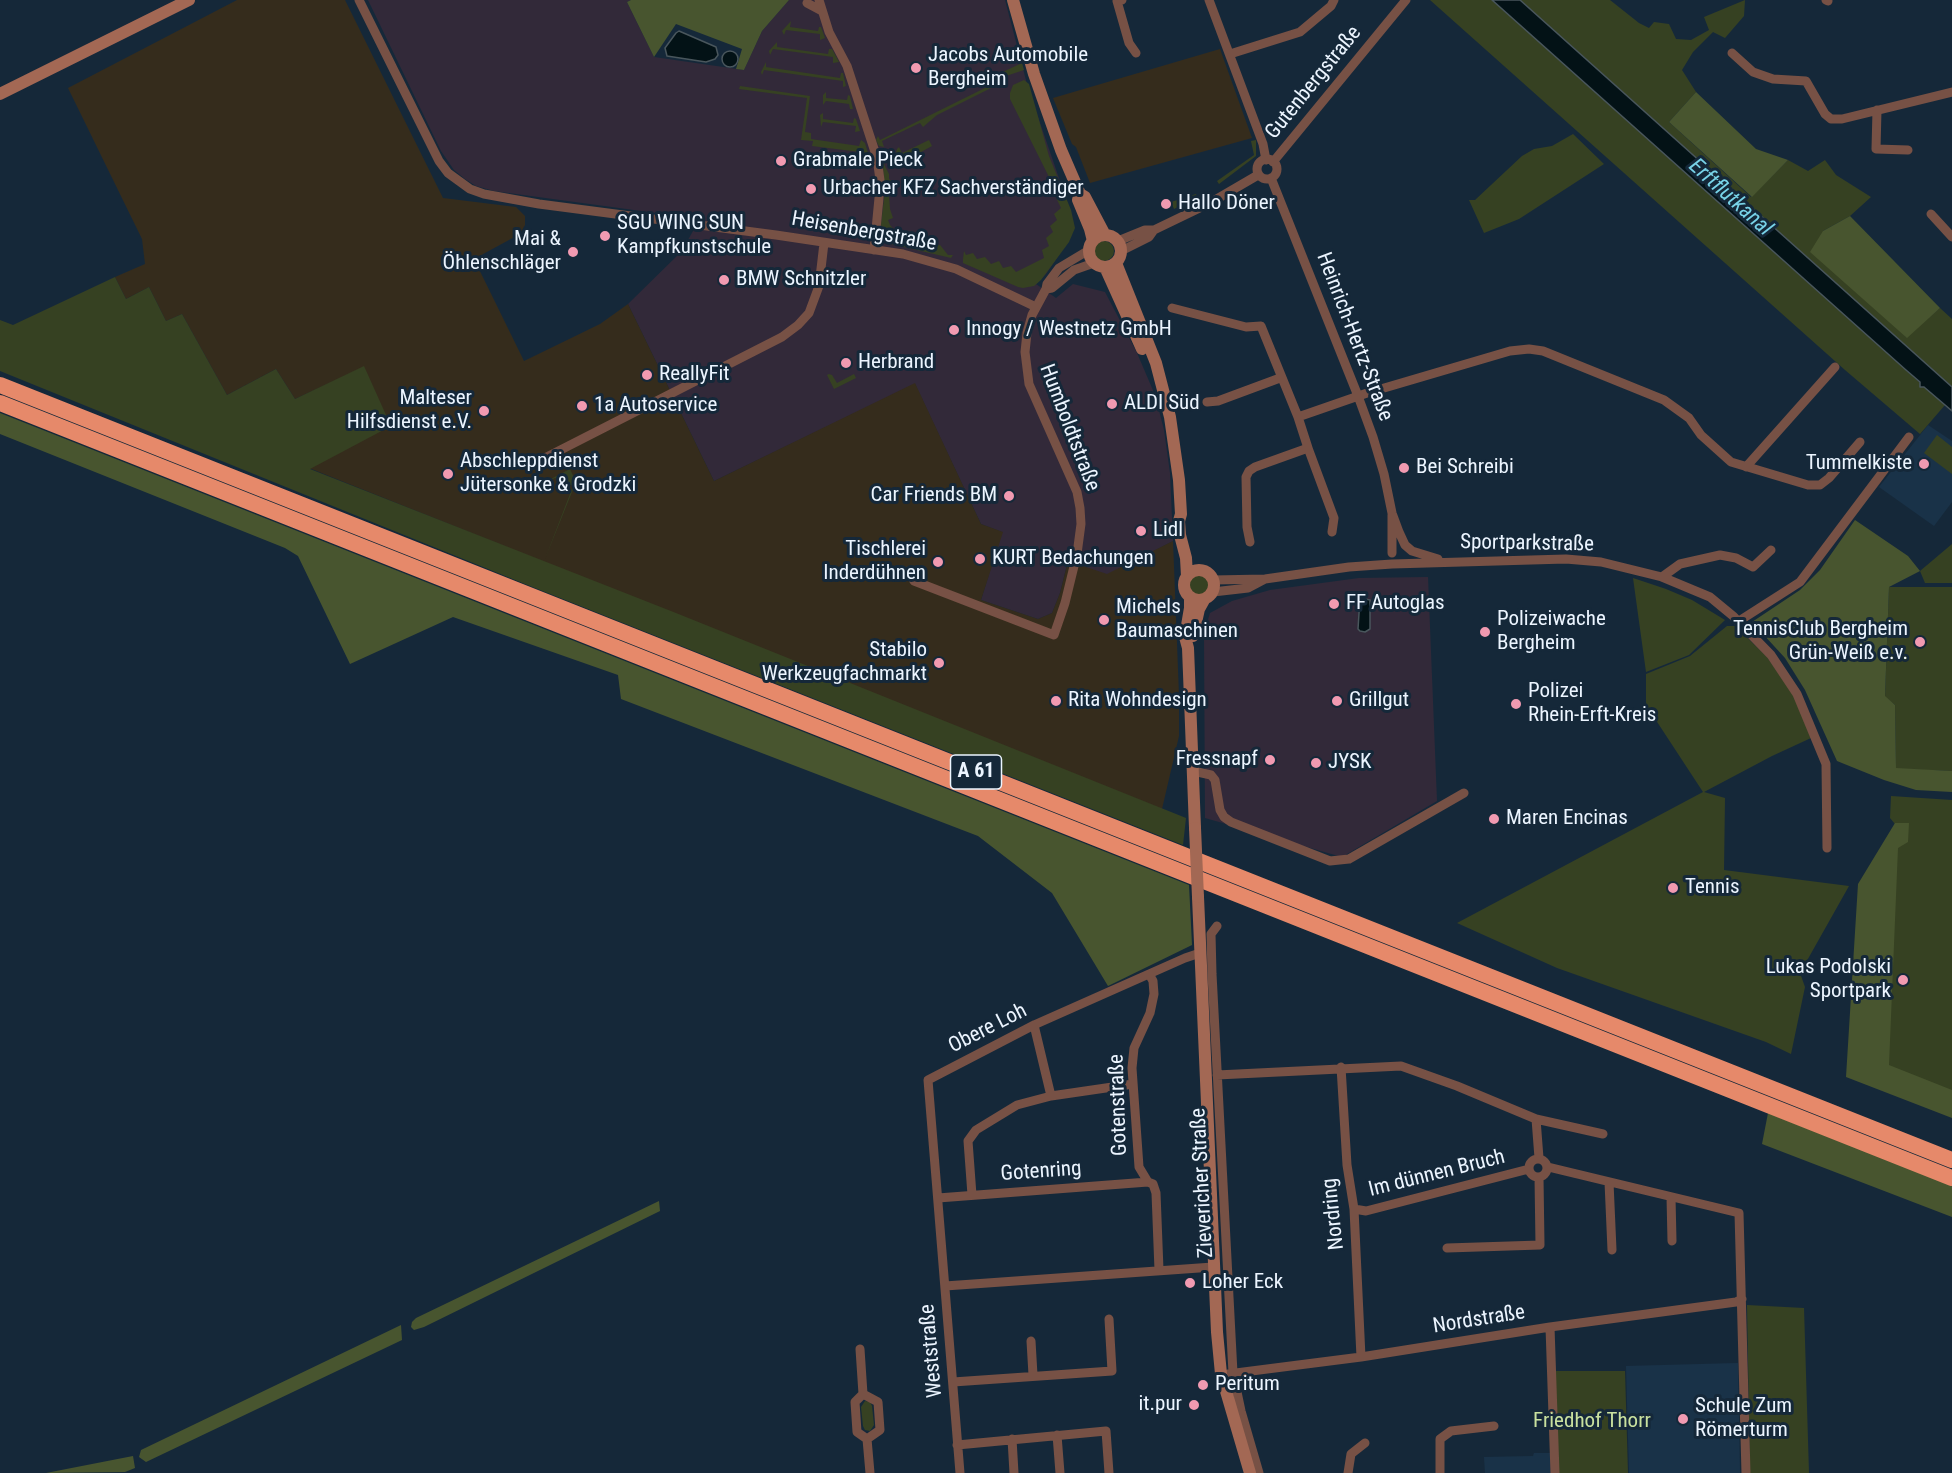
<!DOCTYPE html>
<meta charset="utf-8">
<style>
body{margin:0}
canvas{display:block;background:#152839}
</style>
<canvas width="1952" height="1473"></canvas>
<script>
const ctx = document.querySelector('canvas').getContext('2d');
ctx.lineJoin = 'round';
function fill(path, color) {
  ctx.fillStyle = color;
  ctx.fill(path, 'evenodd');
}
function poly(rows) {
  const path = new Path2D();
  for (const r of rows) {
    if (r.length === 3) {
      path.moveTo(r[0] + r[2], r[1]);
      path.arc(r[0], r[1], r[2], 0, 2 * Math.PI);
      continue;
    }
    path.moveTo(r[0], r[1]);
    for (let i = 2; i < r.length; i += 2) path.lineTo(r[i], r[i + 1]);
  }
  return path;
}
function stroke(path, color, width, dash) {
  ctx.strokeStyle = color;
  ctx.lineWidth = width;
  ctx.lineCap = dash ? 'butt' : 'round';
  ctx.setLineDash(dash || []);
  ctx.stroke(path);
}
function write(font, color, halo, rows, align = 'center') {
  ctx.font = font + ' "Roboto Condensed",sans-serif';
  ctx.lineWidth = 6;
  ctx.setLineDash([]);
  ctx.textBaseline = 'middle';
  ctx.strokeStyle = halo;
  ctx.fillStyle = color;
  for (const [text, x, y, turn = 0] of rows) {
    ctx.save();
    ctx.translate(x, y);
    ctx.rotate((+turn || 0) * Math.PI / 180);
    ctx.textAlign = isNaN(turn) ? turn : align;
    if (halo) ctx.strokeText(text, 0, 0);
    ctx.fillText(text, 0, 0);
    ctx.restore();
  }
}
fill(poly([
 [368,0,631,0,627,2,654,57,744,70,762,31,789,0,1005,0,1028,88,1072,216,1065,246,1046,274,1036,284,1056,298,1073,284,1105,292,1137,353,1155,395,1164,430,1170,473,1173,541,1107,575,1068,561,1060,593,1052,613,1038,619,981,600,1002,532,981,524,915,384,714,481,628,304,681,252,700,219,494,191,476,186,465,179,454,170,441,151],
 [1428,577,1437,801,1342,857,1205,818,1204,633,1210,613,1232,601,1270,590,1359,578]
]), '#322939');
fill(poly([
 [237,0,345,0,443,198,516,207,525,216,525,225,520,234,474,259,524,361,600,324,628,304,714,481,915,383,981,524,1003,532,981,600,1038,619,1052,613,1060,593,1068,561,1107,574,1173,541,1179,695,1179,736,1162,809,309,468,364,367,295,399,276,369,227,395,182,314,166,321,149,287,126,299,115,277,145,264,142,239,68,88],
 [1220,49,1252,138,1090,183,1076,147,1072,144,1053,98]
]), '#352c1c');
fill(poly([
 [1928,425,1952,441,1952,502,1934,526,1879,487],
 [1738,1363,1740,1473,1629,1473,1626,1366],
 [1534,1453,1551,1453,1552,1473,1485,1473,1484,1457,1533,1456]
]), '#193248');
fill(poly([
 [1430,0,1492,0,1623,117,1945,405,1920,434,1845,370],
 [1520,0,1610,0,1639,23,1649,28,1654,22,1669,24,1676,39,1691,40,1709,30,1704,17,1745,0,1744,16,1725,38,1713,32,1693,52,1682,70,1696,92,1669,122,1751,197,1788,160,1808,171,1825,160,1836,175,1871,197,1850,216,1823,231,1906,337,1940,308,1952,319,1952,387],
 [791,21,790,27,818,31,819,27,821,27,825,38,820,40,820,34,786,30,784,35,782,31],
 [777,42,777,47,828,54,829,49,832,49,839,62,833,63,833,57,773,49,770,55,769,51],
 [766,62,766,67,840,78,841,73,843,73,846,86,843,87,843,81,764,70,762,75,761,72],
 [1022,63,1024,70,1006,76,999,84,937,115,923,127,920,123,882,141,884,147,879,146,876,140,878,136,880,140,997,82,994,76],
 [1024,80,1029,84,1049,156,1071,210,1075,228,1069,242,1041,280,1034,286,1023,288,1018,287,963,263,963,259,964,251,966,255,973,253,977,259,985,257,991,264,999,261,1003,268,1011,266,1016,272,1044,258,1042,250,1049,246,1046,238,1053,232,1050,226,1057,220,1054,214,1061,208,1047,179,1049,177,1010,99,1010,93,1013,85],
 [740,86,810,96,805,132,811,133,811,139,859,146,861,140,865,143,868,153,812,146,813,141,801,140,807,98,739,89],
 [826,92,826,98,847,100,848,95,850,96,853,109,850,109,849,104,826,101,823,105,823,95],
 [823,113,823,119,853,123,854,118,856,119,860,131,855,132,856,126,823,122,821,127,820,115],
 [1573,134,1604,164,1519,219,1484,233,1469,200,1475,200,1522,156,1534,149,1552,146],
 [929,140,932,146,899,164,895,156,897,149,899,147,902,153],
 [1256,140,1256,156,1219,184,1217,181,1254,155,1251,141],
 [883,155,886,156,889,161,884,164,889,174,889,179,893,182,889,195,890,209,893,218,888,220,890,225,900,236,914,243,926,246,940,245,948,255,953,255,951,258,891,244,883,236,881,224,885,191,882,157],
 [1196,194,1197,197,1174,209,1171,202],
 [1104,251,10],
 [115,277,126,299,149,287,166,321,182,314,227,395,276,369,295,399,364,366,391,426,310,469,676,613,1186,818,1183,845,525,584,0,371,0,320,13,325],
 [829,374,832,375,837,383,854,374,856,378,834,389,827,375],
 [1937,435,1952,447,1952,474,1924,453],
 [570,469,576,482,545,559,573,486,555,478,539,486,525,480,539,485],
 [1952,544,1952,583,1925,583,1920,571],
 [1199,585,10],
 [1633,578,1666,589,1692,600,1725,620,1689,655,1646,672],
 [1889,587,1952,587,1952,771,1896,769,1895,705,1885,697],
 [1727,626,1735,626,1767,657,1794,696,1811,738,1772,756,1704,792,1725,798,1724,870,1849,886,1800,973,1805,987,1791,1054,1766,1042,1557,968,1457,923,1703,792,1646,705,1646,674,1690,656],
 [1891,796,1952,800,1952,1116,1848,1076,1895,824,1890,818],
 [1747,1305,1804,1308,1809,1473,1750,1473],
 [1555,1371,1625,1371,1628,1473,1559,1473],
 [865,1401,870,1402,872,1406,874,1425,870,1431,865,1430,863,1426,861,1407]
]), '#364122');
fill(poly([
 [631,0,789,0,762,31,744,70,736,69,742,49,676,24,654,57,627,2],
 [1696,92,1756,149,1788,160,1752,197,1669,122],
 [1850,216,1940,308,1907,338,1810,252,1823,231],
 [0,413,1189,885,1192,945,1108,986,1052,893,978,836,621,699,618,675,453,617,350,664,298,556,285,548,0,434],
 [1855,520,1908,556,1920,571,1889,587,1885,696,1895,705,1896,768,1952,771,1952,792,1916,790,1884,780,1837,761,1805,690,1785,658,1752,622,1800,590,1820,570],
 [1895,823,1909,823,1908,842,1898,848,1889,1065,1952,1090,1952,1118,1846,1077,1858,884],
 [1768,1113,1952,1185,1952,1217,1762,1144],
 [659,1201,660,1211,424,1327,414,1330,411,1327,412,1322,416,1318],
 [401,1325,402,1340,146,1462,139,1457,141,1450],
 [133,1456,135,1468,125,1472,46,1473]
]), '#48552f');
const water = poly([
 [1492,0,1520,0,1952,387,1952,411,1924,387,1920,387,1920,382,1906,370,1492,0],
 [679,31,716,47,718,55,715,59,706,62,667,56,665,48,676,33,679,31],
 [730,59,8],
 [1360,598,1370,600,1370,629,1365,632,1360,631,1358,629,1360,598]
]);
fill(water, '#031216');
stroke(water, '#49565c', 1.5);
stroke(poly([
 [359,0,439,161,448,173,470,189,484,194,539,204,776,235,903,254,956,269,1036,307],
 [819,0,829,32,847,66,877,158,880,180,879,198,874,250],
 [1122,0,1117,1,1129,43,1136,53],
 [1209,0,1263,144,1266,160],
 [1826,0,1828,1],
 [807,3,822,11],
 [1732,53,1753,72,1773,79,1806,81,1825,114,1831,119,1842,119,1952,92],
 [1230,54,1300,32,1331,6,1334,0],
 [1877,110,1876,149,1908,150],
 [1267,169,10],
 [1273,162,1406,0],
 [1271,178,1358,396,1373,437,1384,474,1392,513,1399,532,1405,545,1412,551,1438,559],
 [1931,214,1952,237],
 [1118,241,1145,230,1154,230],
 [1121,251,1149,237,1154,230,1210,203,1258,175],
 [1046,289,1052,288,1074,270,1094,263],
 [1172,308,1246,327,1261,326,1298,417,1308,448,1255,467,1249,471,1246,477,1247,527,1250,542],
 [1374,391,1510,351,1529,349,1543,351,1664,400,1689,418,1701,435,1731,462,1808,485,1820,485,1829,478,1860,442],
 [1207,402,1218,401,1280,378],
 [1298,417,1370,392],
 [1308,448,1334,518,1332,532],
 [533,464,782,337,798,325,809,313,819,286,824,243],
 [1746,467,1835,367],
 [1392,553,1392,515],
 [908,571,914,581,1054,635,1065,603,1077,554,1081,524,1080,508,1077,492,1029,384,1025,352,1027,333,1032,315,1046,289,1047,284,1059,268,1089,250],
 [1662,577,1680,564,1720,555,1736,558,1753,567,1771,550],
 [1213,580,1265,579,1349,567,1392,564,1566,559,1601,562,1662,577,1710,597,1733,616,1771,655,1797,694,1826,764,1827,848],
 [1213,592,1248,588,1265,579],
 [1739,621,1800,582,1909,437],
 [1193,771,1211,775,1215,780,1220,810,1224,817,1231,822,1330,861,1349,859,1464,793],
 [1217,926,1211,934,1212,974,1233,1373,1241,1411,1259,1473],
 [1149,974,1153,981,1154,994,1150,1013,1134,1048,1132,1068,1139,1167,1148,1182,1153,1184,1156,1193,1159,1270],
 [1034,1025,1051,1096],
 [1341,1067,1347,1165,1354,1209,1361,1357],
 [1217,1075,1401,1066,1457,1086,1536,1119,1539,1158],
 [1536,1119,1603,1134],
 [1538,1168,9],
 [1548,1167,1739,1213,1746,1473],
 [1609,1182,1612,1250],
 [972,1195,968,1141,976,1130,1017,1105,1051,1096,1133,1084],
 [1671,1197,1672,1241],
 [938,1198,1148,1182],
 [1354,1209,1366,1211,1529,1169],
 [1447,1248,1540,1245,1539,1177],
 [945,1286,1213,1267],
 [1550,1327,1555,1473],
 [1031,1341,1033,1375],
 [860,1349,863,1394,855,1402,857,1432,867,1439,870,1473],
 [1228,1374,1361,1357,1550,1327,1736,1302,1742,1299],
 [953,1382,1112,1371,1109,1319],
 [863,1394,878,1402,880,1430,867,1439],
 [1057,1435,1060,1473],
 [1012,1439,1014,1473],
 [957,1445,1106,1431,1109,1473],
 [960,1473,928,1080,1034,1025,1185,958,1200,953],
 [1348,1473,1351,1454,1365,1443],
 [1440,1473,1440,1439,1451,1431,1494,1426]
]), '#775145', 9);
stroke(poly([
 [1013,0,1034,74,1061,150,1080,194,1085,197,1105,235],
 [0,94,189,0],
 [1080,194,1078,200,1090,229,1093,241],
 [1105,251,16],
 [1116,263,1156,363,1170,417,1179,480,1181,514,1179,521,1180,535,1186,558,1187,576],
 [1105,267,1142,349],
 [1199,585,15],
 [1190,598,1190,608,1185,637,1188,648,1195,828],
 [1193,636,1199,609,1204,600],
 [1198,897,1217,1332,1221,1374,1250,1473]
]), '#a36854', 12);
stroke(poly([
 [0,385,1952,1160],
 [0,403,1952,1178]
]), '#e6896a', 16);
stroke(poly([
 [1195,828,1198,897]
]), '#a36854', 12);
for (const [x, y, r, color] of [
 [916,68,6,"#f19ab1"],
 [781,161,6,"#f19ab1"],
 [811,189,6,"#f19ab1"],
 [1166,204,6,"#f19ab1"],
 [605,236,6,"#f19ab1"],
 [573,252,6,"#f19ab1"],
 [724,280,6,"#f19ab1"],
 [954,330,6,"#f19ab1"],
 [846,363,6,"#f19ab1"],
 [647,375,6,"#f19ab1"],
 [1112,404,6,"#f19ab1"],
 [582,406,6,"#f19ab1"],
 [484,411,6,"#f19ab1"],
 [1924,464,6,"#f19ab1"],
 [1404,468,6,"#f19ab1"],
 [448,474,6,"#f19ab1"],
 [1009,496,6,"#f19ab1"],
 [1141,531,6,"#f19ab1"],
 [980,559,6,"#f19ab1"],
 [938,562,6,"#f19ab1"],
 [1334,604,6,"#f19ab1"],
 [1104,620,6,"#f19ab1"],
 [1485,632,6,"#f19ab1"],
 [1920,642,6,"#f19ab1"],
 [939,663,6,"#f19ab1"],
 [1056,701,6,"#f19ab1"],
 [1337,701,6,"#f19ab1"],
 [1516,704,6,"#f19ab1"],
 [1270,760,6,"#f19ab1"],
 [1316,763,6,"#f19ab1"],
 [1494,819,6,"#f19ab1"],
 [1673,888,6,"#f19ab1"],
 [1903,980,6,"#f19ab1"],
 [1190,1283,6,"#f19ab1"],
 [1203,1385,6,"#f19ab1"],
 [1194,1405,6,"#f19ab1"],
 [1683,1419,6,"#f19ab1"]
]) {
  const dot = new Path2D();
  dot.arc(x, y, r, 0, 2 * Math.PI);
  ctx.fillStyle = color;
  ctx.fill(dot);
  stroke(dot, '#152839', 2);
}
for (const [x, y, w] of [
 [976,772,51]
]) {
  const box = new Path2D();
  box.roundRect(x - w / 2, y - 17, w, 34, 4.5);
  ctx.fillStyle = '#152839';
  ctx.fill(box);
  stroke(box, '#ecf5ff', 1.5);
}
write('bold 20px', '#ecf5ff', null, [
 ["A 61",976,772]
]);
write('21px', '#ecf5ff', '#152839', [
 ["Jacobs Automobile",928,56],
 ["Bergheim",928,80],
 ["Grabmale Pieck",793,161],
 ["Urbacher KFZ Sachverständiger",823,189],
 ["Hallo Döner",1178,204],
 ["SGU WING SUN",617,224],
 ["Kampfkunstschule",617,248],
 ["Mai &",561,240,"right"],
 ["Öhlenschläger",561,264,"right"],
 ["BMW Schnitzler",736,280],
 ["Innogy / Westnetz GmbH",966,330],
 ["Herbrand",858,363],
 ["ReallyFit",659,375],
 ["Malteser",472,399,"right"],
 ["Hilfsdienst e.V.",472,423,"right"],
 ["ALDI Süd",1124,404],
 ["1a Autoservice",594,406],
 ["Abschleppdienst",460,462],
 ["Jütersonke & Grodzki",460,486],
 ["Tummelkiste",1912,464,"right"],
 ["Bei Schreibi",1416,468],
 ["Car Friends BM",997,496,"right"],
 ["Lidl",1153,531],
 ["Tischlerei",926,550,"right"],
 ["Inderdühnen",926,574,"right"],
 ["KURT Bedachungen",992,559],
 ["FF Autoglas",1346,604],
 ["Michels",1116,608],
 ["Baumaschinen",1116,632],
 ["Polizeiwache",1497,620],
 ["Bergheim",1497,644],
 ["TennisClub Bergheim",1908,630,"right"],
 ["Grün-Weiß e.v.",1908,654,"right"],
 ["Stabilo",927,651,"right"],
 ["Werkzeugfachmarkt",927,675,"right"],
 ["Polizei",1528,692],
 ["Rhein-Erft-Kreis",1528,716],
 ["Rita Wohndesign",1068,701],
 ["Grillgut",1349,701],
 ["Fressnapf",1258,760,"right"],
 ["JYSK",1328,763],
 ["Maren Encinas",1506,819],
 ["Tennis",1685,888],
 ["Lukas Podolski",1891,968,"right"],
 ["Sportpark",1891,992,"right"],
 ["Loher Eck",1202,1283],
 ["Peritum",1215,1385],
 ["it.pur",1182,1405,"right"],
 ["Schule Zum",1695,1407],
 ["Römerturm",1695,1431]
], 'left');
write('21px', '#ecf5ff', '#152839', [
 ["Gutenbergstraße",1314,83,-51],
 ["Heisenbergstraße",864,232,10],
 ["Heinrich-Hertz-Straße",1354,337,69],
 ["Humboldtstraße",1069,428,69],
 ["Sportparkstraße",1527,544,1],
 ["Obere Loh",988,1029,-27],
 ["Gotenstraße",1119,1105,-92],
 ["Gotenring",1041,1172,-4],
 ["Im dünnen Bruch",1437,1174,-14],
 ["Zievericher Straße",1203,1183,-93],
 ["Nordring",1334,1214,-96],
 ["Nordstraße",1479,1320,-9],
 ["Weststraße",932,1351,-95]
]);
write('21px', '#c9e19f', '#152839', [
 ["Friedhof Thorr",1592,1422]
]);
write('italic 22px', '#78d3e8', '#152839', [
 ["Erftflutkanal",1730,198,42]
]);
</script>
